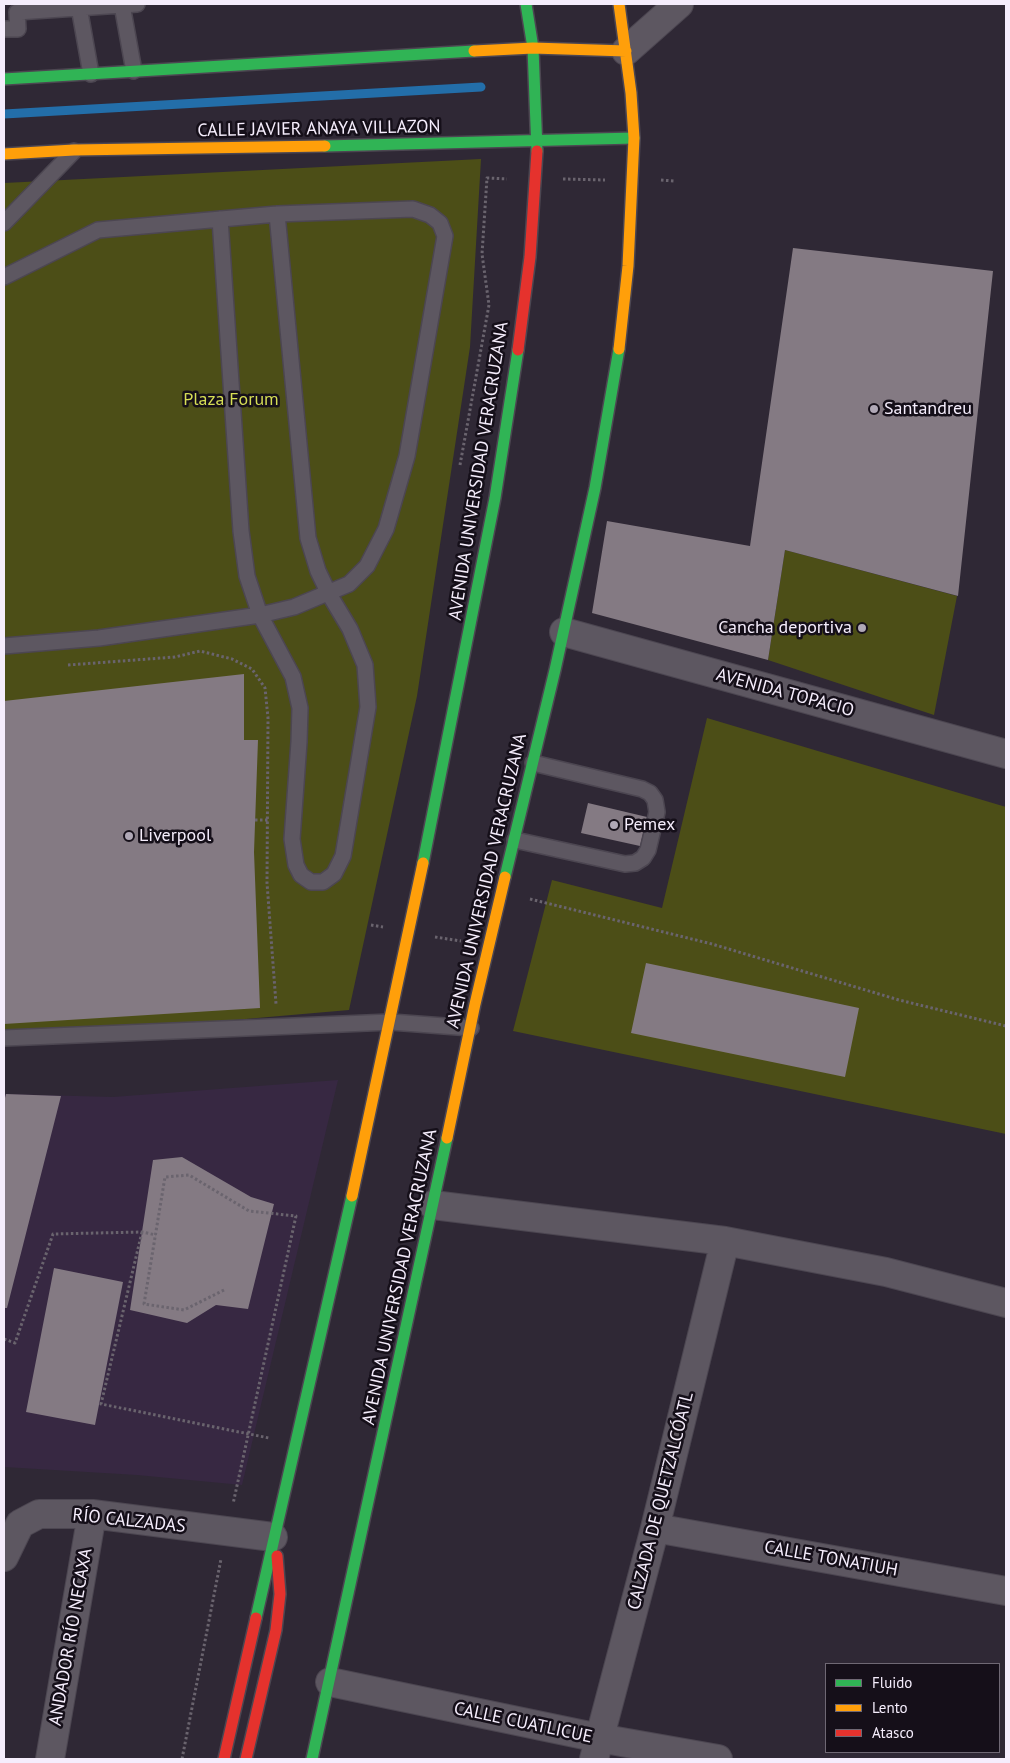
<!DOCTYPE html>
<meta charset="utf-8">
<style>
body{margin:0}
#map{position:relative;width:1010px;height:1763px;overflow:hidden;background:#2f2835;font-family:"PT Sans",sans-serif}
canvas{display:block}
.frame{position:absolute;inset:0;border:5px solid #f5edfc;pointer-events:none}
.legend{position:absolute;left:825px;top:1663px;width:175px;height:90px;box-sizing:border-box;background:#150f19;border:1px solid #6f6874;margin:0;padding:6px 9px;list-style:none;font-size:15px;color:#f5edfc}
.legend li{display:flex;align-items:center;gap:10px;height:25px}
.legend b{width:25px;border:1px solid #6f6874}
</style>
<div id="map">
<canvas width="1010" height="1763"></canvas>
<div class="frame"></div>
<ul class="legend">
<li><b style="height:6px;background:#30b455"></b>Fluido</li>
<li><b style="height:6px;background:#ff9f0a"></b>Lento</li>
<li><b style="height:6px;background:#e5322d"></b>Atasco</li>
</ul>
</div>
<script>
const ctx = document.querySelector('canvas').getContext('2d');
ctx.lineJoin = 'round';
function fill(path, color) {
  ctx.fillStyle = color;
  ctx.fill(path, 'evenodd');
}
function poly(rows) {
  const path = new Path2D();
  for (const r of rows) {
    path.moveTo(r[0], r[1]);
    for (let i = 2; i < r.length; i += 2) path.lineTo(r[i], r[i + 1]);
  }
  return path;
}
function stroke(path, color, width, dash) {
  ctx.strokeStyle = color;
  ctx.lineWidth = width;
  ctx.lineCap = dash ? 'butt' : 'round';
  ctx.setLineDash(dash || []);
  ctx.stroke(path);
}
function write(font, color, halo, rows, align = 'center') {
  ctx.font = font + ' "PT Sans",sans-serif';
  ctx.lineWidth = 5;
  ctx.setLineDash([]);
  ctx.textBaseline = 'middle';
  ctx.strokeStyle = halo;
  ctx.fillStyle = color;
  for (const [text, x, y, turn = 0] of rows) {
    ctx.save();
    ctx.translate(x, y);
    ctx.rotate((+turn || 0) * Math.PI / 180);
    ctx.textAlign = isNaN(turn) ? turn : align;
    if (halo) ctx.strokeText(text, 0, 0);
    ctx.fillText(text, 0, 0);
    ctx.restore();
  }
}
fill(poly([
 [338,1080,242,1485,137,1475,4,1467,4,1094,113,1097]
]), '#372842');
fill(poly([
 [481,159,470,347,417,696,349,1010,4,1040,4,183],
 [785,550,957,596,934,715,768,660],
 [707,718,1006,807,1006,1134,513,1031,552,880,662,908]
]), '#4c4e17');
stroke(poly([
 [4,114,481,87]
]), '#236ea9', 9);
fill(poly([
 [793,248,993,271,958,596,785,550,768,660,592,613,607,521,750,546],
 [244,674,244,740,258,740,254,852,260,1008,4,1024,4,701],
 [588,803,647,817,640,846,581,833],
 [646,963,859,1008,845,1077,631,1033],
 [6,1094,61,1096,7,1308,4,1308,4,1102],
 [182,1157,251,1197,274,1204,248,1309,216,1305,187,1323,130,1310,153,1160],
 [54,1268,123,1282,95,1425,26,1412]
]), '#847a83');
const lane = poly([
 [122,5,134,71],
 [79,7,91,74],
 [4,29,18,29,17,12,137,4],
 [220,219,241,531,247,576,260,615,293,677,300,708,299,742,292,839,296,865,301,875,311,882,323,882,334,874,343,856,368,707,365,665,350,629,329,594,318,571,308,538,277,214],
 [4,223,74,151],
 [4,277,98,230,277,214,413,209,430,215,440,223,445,236,407,456,386,529,367,566,349,584,294,607,260,615,99,638,4,646],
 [515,840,625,864,635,863,643,858,648,850,657,812,655,800,650,793,642,789,533,763],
 [4,1038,391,1022,471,1028]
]);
const street = poly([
 [626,51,679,4],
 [564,632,1006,754],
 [433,1205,725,1241,886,1272,1006,1303],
 [655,1528,1006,1591],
 [4,1557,20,1524,39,1514,92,1514,273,1537],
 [330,1682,599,1738,718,1759],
 [50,1759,92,1514],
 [594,1759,655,1528,725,1241]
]);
const fast = poly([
 [526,4,533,48,537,151],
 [4,79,474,51],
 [325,146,634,138],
 [423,863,495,498,518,350],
 [505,877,555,670,595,488,619,349],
 [256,1618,352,1196],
 [312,1759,447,1138]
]);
const slow = poly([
 [474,51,533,48,626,51],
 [4,154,74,150,325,146],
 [619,349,628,266,634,138,631,93,619,4],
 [447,1138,475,1004,505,877],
 [352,1196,423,863]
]);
const jam = poly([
 [518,350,530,257,537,151],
 [224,1759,256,1618],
 [246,1759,276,1630,280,1594,277,1556]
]);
stroke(lane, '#4c4651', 18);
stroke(street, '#4c4651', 30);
stroke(fast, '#4c4651', 14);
stroke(slow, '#4c4651', 14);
stroke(jam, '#4c4651', 14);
stroke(poly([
 [563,179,605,180],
 [661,180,674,181],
 [460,465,489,305,482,254,487,178,507,179],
 [68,665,175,657,200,651,232,659,252,669,265,688,268,718,267,883,276,1004],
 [255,820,269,820],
 [530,899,712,944,899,1000,1006,1026],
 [371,925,383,927],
 [435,937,461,941],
 [142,1232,101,1404,269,1438],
 [224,1290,184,1310,144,1304,165,1177,189,1175,249,1211,296,1216,233,1504],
 [4,1339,15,1343,53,1234,142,1232,156,1235],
 [182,1759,221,1559]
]), '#6a646e', 3, [2.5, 2.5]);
stroke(lane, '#5d5761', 15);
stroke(street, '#5d5761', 28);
stroke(fast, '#30b455', 11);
stroke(slow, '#ff9f0a', 11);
stroke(jam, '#e5322d', 11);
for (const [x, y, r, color] of [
 [874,409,5,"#b0a8b6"],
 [862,628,5,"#b0a8b6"],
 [614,825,5,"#b0a8b6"],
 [129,836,5,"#b0a8b6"]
]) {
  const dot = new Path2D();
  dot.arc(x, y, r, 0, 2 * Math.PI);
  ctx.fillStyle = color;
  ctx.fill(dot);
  stroke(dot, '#150f19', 2);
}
write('18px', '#f5edfc', '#150f19', [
 ["CALLE JAVIER ANAYA VILLAZON",319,129,-1],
 ["AVENIDA UNIVERSIDAD VERACRUZANA",479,471,-81],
 ["AVENIDA TOPACIO",785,693,15],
 ["AVENIDA UNIVERSIDAD VERACRUZANA",487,881,-77],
 ["AVENIDA UNIVERSIDAD VERACRUZANA",400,1277,-78],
 ["CALZADA DE QUETZALCÓATL",661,1501,-76],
 ["RÍO CALZADAS",129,1521,6],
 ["CALLE TONATIUH",831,1559,10],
 ["ANDADOR RÍO NECAXA",71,1637,-80],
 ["CALLE CUATLICUE",523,1723,12]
]);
write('18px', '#d6dd55', '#150f19', [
 ["Plaza Forum",231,400]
]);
write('18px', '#f5edfc', '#150f19', [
 ["Santandreu",884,409],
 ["Cancha deportiva",852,628,"right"],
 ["Pemex",624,825],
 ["Liverpool",139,836]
], 'left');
</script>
